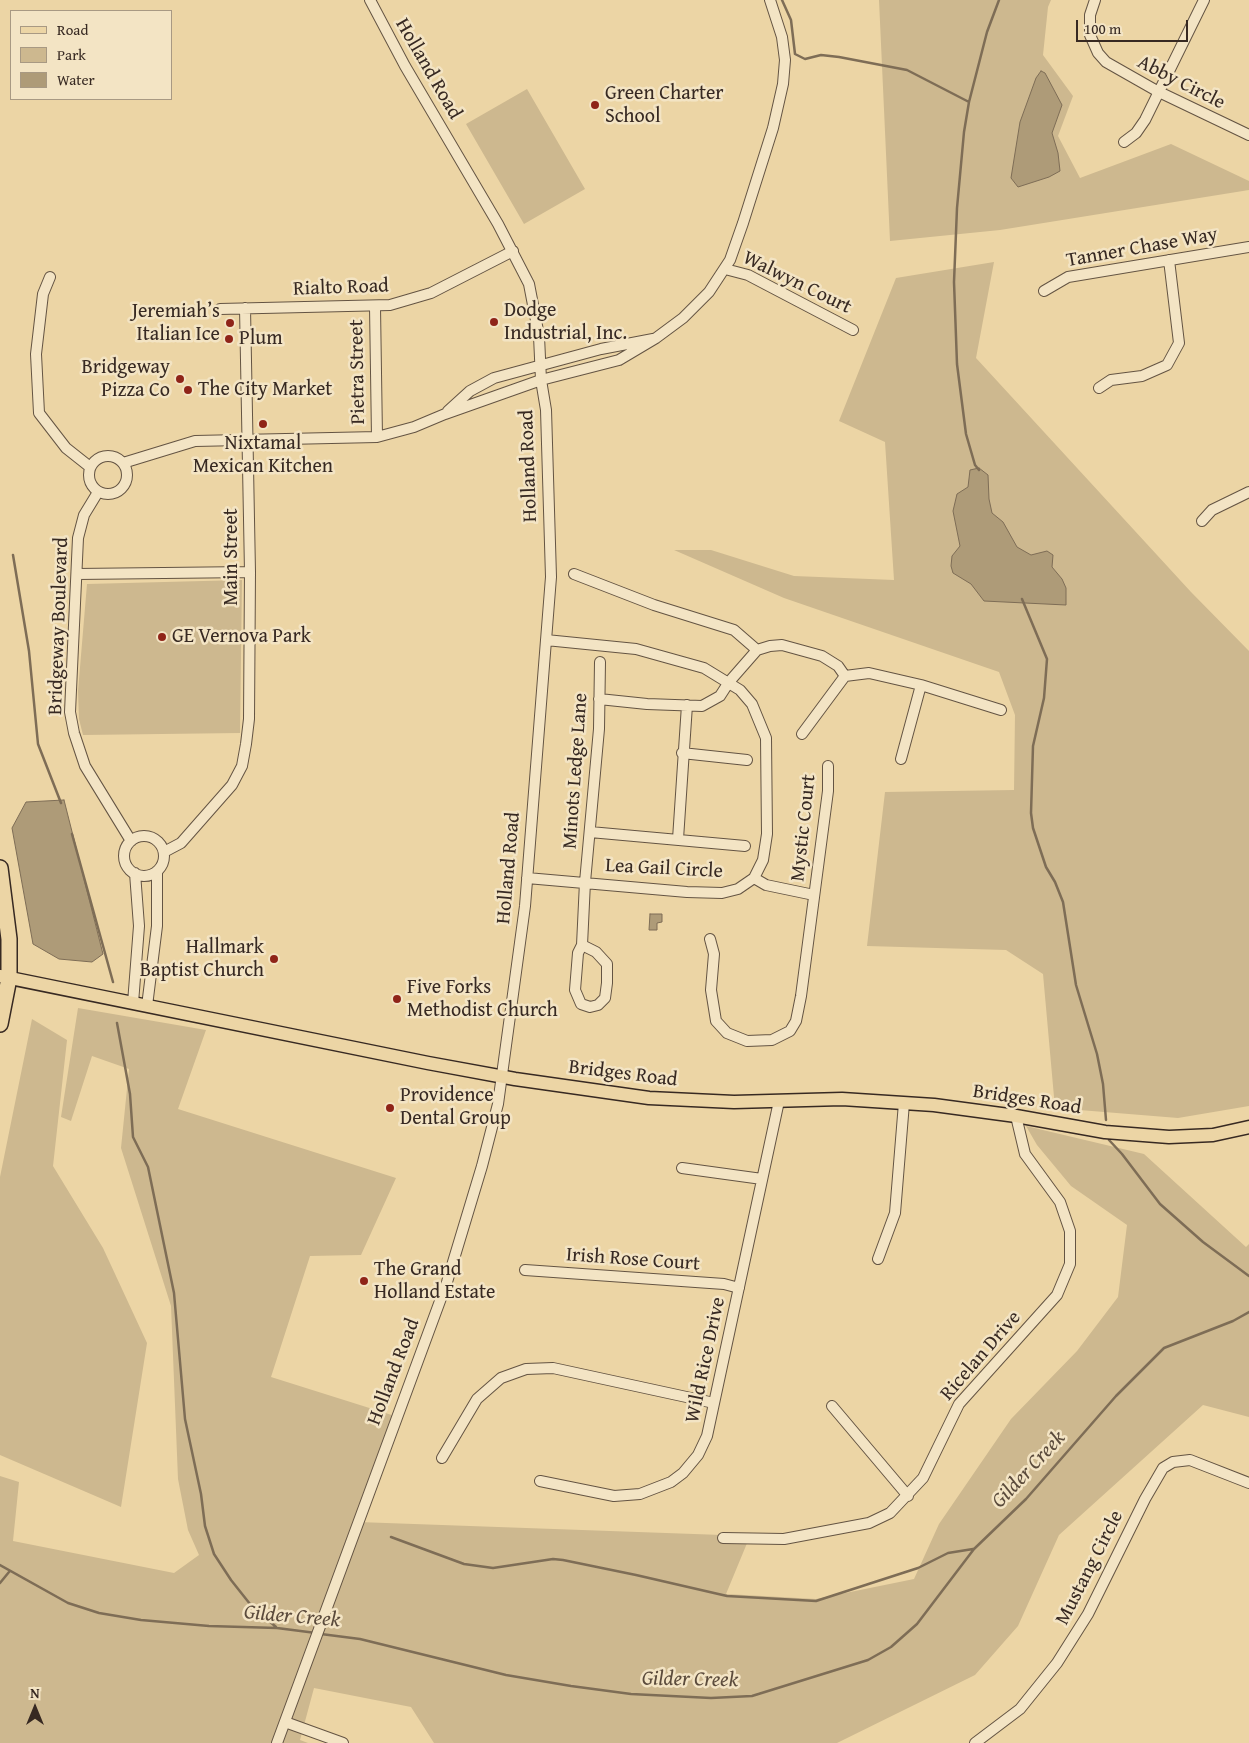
<!DOCTYPE html>
<meta charset="utf-8">
<style>
body{margin:0}
#map{position:relative;width:1249px;height:1743px;overflow:hidden;background:#ecd5a5;font-family:"Gentium Book Plus",serif}
canvas{display:block}
.legend{position:absolute;left:10px;top:10px;width:162px;height:90px;box-sizing:border-box;background:#f3e4c4;border:1px solid #a89983;margin:0;padding:6px 9px;list-style:none;font-size:15px;color:#372922}
.legend li{display:flex;align-items:center;gap:10px;height:25px}
.legend b{width:25px;border:1px solid #a89983}
.north{position:absolute;left:10px;top:1683px;width:50px;height:50px;-webkit-text-stroke:4px #f3e4c4;paint-order:stroke;rotate:0deg;font-size:14px;font-weight:700;line-height:20px;text-align:center;color:#372922}
.north::after{content:'';display:block;margin:auto;width:18px;height:22px;background:#372922;clip-path:polygon(50% 0,100% 100%,50% 72%,0 100%)}
.scale{position:absolute;left:1076px;top:20px;width:112px;height:22px;box-sizing:border-box;border:2px solid #372922;border-top:0;padding-left:6px;font-size:15px;line-height:18px;white-space:nowrap;color:#372922;-webkit-text-stroke:4px #f3e4c4;paint-order:stroke}
</style>
<div id="map">
<canvas width="1249" height="1743"></canvas>
<ul class="legend">
<li><b style="height:6px;background:#ecd5a5"></b>Road</li>
<li><b style="height:14px;background:#cdb88f"></b>Park</li>
<li><b style="height:14px;background:#ae9b78"></b>Water</li>
</ul>
<div class="north">N</div>
<div class="scale">100 m</div>
</div>
<script>
const ctx = document.querySelector('canvas').getContext('2d');
ctx.lineJoin = 'round';
function fill(path, color) {
  ctx.fillStyle = color;
  ctx.fill(path, 'evenodd');
}
function poly(rows) {
  const path = new Path2D();
  for (const r of rows) {
    if (r.length === 3) {
      path.moveTo(r[0] + r[2], r[1]);
      path.arc(r[0], r[1], r[2], 0, 2 * Math.PI);
      continue;
    }
    path.moveTo(r[0], r[1]);
    for (let i = 2; i < r.length; i += 2) path.lineTo(r[i], r[i + 1]);
  }
  return path;
}
function stroke(path, color, width, dash) {
  ctx.strokeStyle = color;
  ctx.lineWidth = width;
  ctx.lineCap = dash ? 'butt' : 'round';
  ctx.setLineDash(dash || []);
  ctx.stroke(path);
}
function write(font, color, halo, rows, align = 'center') {
  ctx.font = font + ' "Gentium Book Plus",serif';
  ctx.lineWidth = 5;
  ctx.setLineDash([]);
  ctx.textBaseline = 'middle';
  ctx.strokeStyle = halo;
  ctx.fillStyle = color;
  for (const [text, x, y, turn = 0] of rows) {
    ctx.save();
    ctx.translate(x, y);
    ctx.rotate((+turn || 0) * Math.PI / 180);
    ctx.textAlign = isNaN(turn) ? turn : align;
    if (halo) ctx.strokeText(text, 0, 0);
    ctx.fillText(text, 0, 0);
    ctx.restore();
  }
}
fill(poly([
 [879,0,1051,0,1048,7,1043,55,1073,96,1058,136,1080,178,1171,144,1249,181,1249,190,1000,230,890,241],
 [527,89,585,189,524,224,466,124],
 [994,262,976,358,1191,592,1249,651,1249,1106,1178,1118,1055,1108,1043,974,1006,950,867,946,885,792,1014,790,1015,715,999,672,784,598,674,550,711,550,794,576,894,580,885,442,839,421,896,278],
 [242,580,240,733,83,735,79,719,78,691,87,584],
 [78,1008,206,1030,178,1109,396,1178,361,1255,310,1256,271,1377,398,1417,358,1522,750,1536,726,1594,816,1599,914,1579,939,1524,1011,1419,1077,1351,1118,1297,1127,1225,1071,1186,1037,1145,1026,1126,1144,1154,1246,1247,1249,1244,1249,1417,1203,1405,1059,1535,1018,1626,975,1675,837,1743,434,1743,411,1707,314,1688,300,1740,308,1743,0,1743,0,1476,19,1482,13,1541,174,1573,199,1555,188,1530,178,1479,171,1306,121,1148,129,1069,92,1056,71,1121,61,1117],
 [32,1019,67,1040,53,1166,103,1248,147,1343,121,1507,0,1455,0,1177]
]), '#cdb88f');
const water = poly([
 [1041,71,1045,73,1062,105,1052,133,1058,153,1060,171,1049,177,1018,187,1011,178,1020,122,1036,78,1041,71],
 [979,468,988,475,989,499,992,513,1003,522,1017,547,1031,555,1047,551,1053,555,1052,567,1062,579,1066,588,1066,605,984,601,971,584,953,573,951,566,952,556,960,546,953,511,957,494,968,487,970,470,979,468],
 [64,800,103,954,92,962,59,959,33,944,12,828,26,802,64,800],
 [650,914,662,914,662,922,657,923,657,930,649,930,650,914]
]);
fill(water, '#ae9b78');
stroke(water, '#7e6d56', 1);
stroke(poly([
 [782,0,791,20,795,54,805,59,821,55,839,57,907,70,969,102],
 [979,470,975,465,966,434,957,364,954,282,957,208,964,132,969,102,987,32,999,0],
 [13,555,29,651,38,744,61,803],
 [1022,599,1047,659,1044,698,1033,746,1031,813,1033,828,1046,867,1055,882,1063,902,1076,985,1097,1054,1103,1084,1106,1120],
 [72,834,113,982],
 [117,1023,130,1094,133,1137,148,1167,174,1293,185,1419,201,1494,205,1526,214,1554,231,1580,250,1604,276,1627],
 [1109,1140,1122,1154,1160,1204,1203,1242,1249,1276],
 [391,1537,464,1564,493,1568,553,1559,563,1560,636,1575,727,1596,816,1601,918,1568,948,1553,973,1549],
 [0,1565,68,1603,99,1613,141,1620,209,1626,277,1628,316,1633],
 [0,1583,9,1572],
 [321,1634,360,1639,506,1675,571,1686,631,1694,711,1698,752,1696,868,1660,891,1647,917,1624,974,1549,1026,1499,1116,1396,1164,1348,1233,1321,1249,1312]
]), '#7e6d56', 2.5);
const minor = poly([
 [1095,0,1090,15,1090,35,1098,53,1106,62,1157,91,1249,135],
 [1124,142,1136,133,1145,120,1204,0],
 [725,269,748,275,853,330],
 [50,277,43,294,36,354,39,413,66,448,90,467],
 [1044,291,1068,277,1249,247],
 [375,307,377,437],
 [220,309,390,305,431,293,513,251],
 [1099,388,1111,380,1142,376,1167,365,1179,343,1169,260],
 [448,411,470,391,494,378,601,349,653,339],
 [108,475,19],
 [123,463,195,441,377,437,414,427,445,414,541,380,619,360,656,338,683,318,709,292,730,260,743,223,773,128,783,84,785,60,782,37,770,0],
 [98,492,84,515,78,538,70,712,74,733,85,766,131,841],
 [1202,521,1212,510,1249,492],
 [77,574,250,572],
 [574,574,654,605,734,630,757,650],
 [845,676,869,673,921,685,1001,710],
 [599,699,647,704,702,706,720,696,729,682,757,650,770,646,782,645,822,656,838,666,845,676],
 [802,734,845,676],
 [682,753,747,760],
 [901,759,921,685],
 [590,832,745,846],
 [144,856,20],
 [678,839,687,705],
 [164,852,181,843,232,785,242,766,246,744,249,719,250,572,245,308],
 [527,878,687,892,722,893,738,889,754,878,763,860,767,834,766,738,752,704,740,690,704,668,636,649,546,640],
 [754,878,766,885,814,895],
 [710,939,714,954,711,990,716,1021,727,1033,747,1041,772,1040,790,1031,796,1021,801,996,828,791,828,766],
 [582,945,578,953,575,990,581,1004,590,1007,598,1005,605,998,607,983,607,964,596,952,582,945,585,882,599,729,600,662],
 [133,1003,139,926,135,873],
 [147,1006,157,926,157,871],
 [682,1168,762,1179],
 [878,1259,895,1213,904,1103],
 [525,1270,724,1284,739,1288],
 [832,1406,908,1496],
 [442,1458,477,1399,501,1378,526,1369,553,1368,714,1403],
 [540,1481,614,1496,640,1494,671,1482,683,1473,698,1455,707,1436,779,1101],
 [723,1538,784,1539,869,1523,890,1513,923,1478,959,1404,1057,1295,1070,1264,1070,1231,1060,1202,1025,1154,1016,1116],
 [285,1722,343,1743],
 [277,1743,447,1282,482,1166,498,1104,525,906,551,577,546,410,541,380,539,336,529,284,498,224,405,66,370,0],
 [975,1743,1020,1709,1057,1663,1088,1614,1145,1499,1163,1468,1173,1462,1190,1460,1249,1483]
]);
const major = poly([
 [0,976,428,1063,515,1079,649,1098,734,1102,842,1099,934,1105,1016,1116,1105,1132,1169,1137,1213,1135,1249,1127]
]);
const highway = poly([
 [0,868,9,939,9,978,0,1024]
]);
stroke(minor, '#645443', 12);
stroke(major, '#372922', 15);
stroke(highway, '#372922', 18);
stroke(minor, '#f3e4c4', 10);
stroke(major, '#ecd5a5', 12);
stroke(highway, '#ecd5a5', 15);
for (const [x, y, r, color] of [
 [595,105,5,"#8f2418"],
 [494,322,5,"#8f2418"],
 [230,323,5,"#8f2418"],
 [229,339,5,"#8f2418"],
 [180,379,5,"#8f2418"],
 [188,390,5,"#8f2418"],
 [263,424,5,"#8f2418"],
 [162,637,5,"#8f2418"],
 [274,959,5,"#8f2418"],
 [397,999,5,"#8f2418"],
 [390,1108,5,"#8f2418"],
 [364,1281,5,"#8f2418"]
]) {
  const dot = new Path2D();
  dot.arc(x, y, r, 0, 2 * Math.PI);
  ctx.fillStyle = color;
  ctx.fill(dot);
  stroke(dot, '#f3e4c4', 2);
}
write('20px', '#372922', '#f3e4c4', [
 ["Holland Road",428,69,60],
 ["Abby Circle",1181,83,27],
 ["Tanner Chase Way",1142,248,-10],
 ["Walwyn Court",797,283,26],
 ["Rialto Road",341,288,-2],
 ["Pietra Street",358,372,-91],
 ["Holland Road",529,466,-92],
 ["Main Street",232,557,-90],
 ["Bridgeway Boulevard",59,626,-88],
 ["Minots Ledge Lane",576,771,-86],
 ["Mystic Court",804,828,-84],
 ["Holland Road",509,868,-85],
 ["Lea Gail Circle",664,869,3],
 ["Bridges Road",623,1074,7],
 ["Bridges Road",1027,1100,9],
 ["Irish Rose Court",633,1260,4],
 ["Ricelan Drive",981,1356,-49],
 ["Wild Rice Drive",706,1360,-78],
 ["Holland Road",394,1372,-69],
 ["Mustang Circle",1090,1568,-63]
]);
write('20px', '#372922', '#f3e4c4', [
 ["Green Charter",605,94],
 ["School",605,117],
 ["Dodge",504,311],
 ["Industrial, Inc.",504,334],
 ["Jeremiah’s",220,312,"right"],
 ["Italian Ice",220,335,"right"],
 ["Plum",239,339],
 ["Bridgeway",170,368,"right"],
 ["Pizza Co",170,391,"right"],
 ["The City Market",198,390],
 ["Nixtamal",263,444,"center"],
 ["Mexican Kitchen",263,467,"center"],
 ["GE Vernova Park",172,637],
 ["Hallmark",264,948,"right"],
 ["Baptist Church",264,971,"right"],
 ["Five Forks",407,988],
 ["Methodist Church",407,1011],
 ["Providence",400,1096],
 ["Dental Group",400,1119],
 ["The Grand",374,1270],
 ["Holland Estate",374,1293]
], 'left');
write('italic 21px', '#5b4b3c', '#f3e4c4', [
 ["Gilder Creek",1029,1470,-47],
 ["Gilder Creek",292,1617,5],
 ["Gilder Creek",690,1680,1]
]);
</script>
